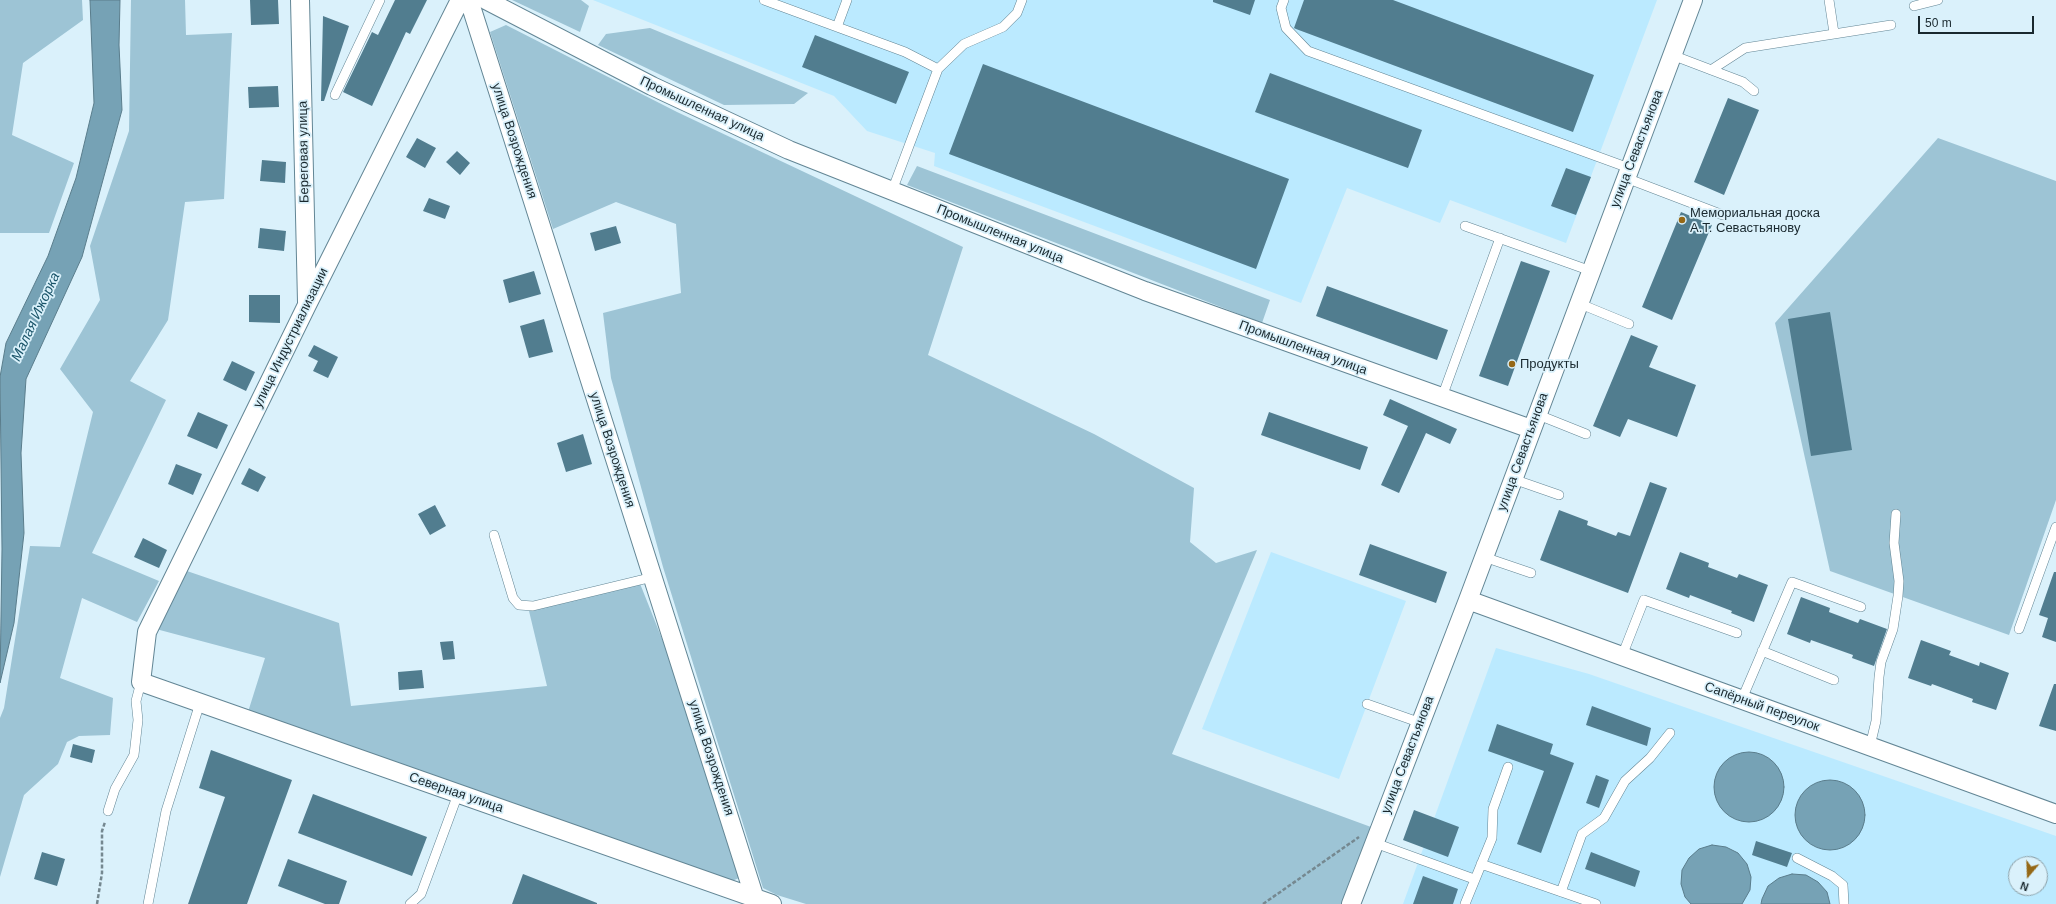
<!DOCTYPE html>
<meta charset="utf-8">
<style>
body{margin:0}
#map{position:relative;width:2056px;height:904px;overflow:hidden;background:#daf1fb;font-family:Helvetica,sans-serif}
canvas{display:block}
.north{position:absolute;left:2008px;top:856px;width:40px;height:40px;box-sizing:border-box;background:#daf1fb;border:1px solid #8da1a9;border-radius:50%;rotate:199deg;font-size:11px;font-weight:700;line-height:16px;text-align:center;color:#19282e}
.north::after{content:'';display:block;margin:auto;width:14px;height:18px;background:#956816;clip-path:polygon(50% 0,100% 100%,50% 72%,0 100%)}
.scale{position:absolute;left:1918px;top:16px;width:116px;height:18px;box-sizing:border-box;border:2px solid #19282e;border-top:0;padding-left:5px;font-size:12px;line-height:14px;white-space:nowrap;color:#19282e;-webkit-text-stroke:3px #daf1fb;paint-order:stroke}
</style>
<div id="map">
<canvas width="2056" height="904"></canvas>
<div class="north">N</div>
<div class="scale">50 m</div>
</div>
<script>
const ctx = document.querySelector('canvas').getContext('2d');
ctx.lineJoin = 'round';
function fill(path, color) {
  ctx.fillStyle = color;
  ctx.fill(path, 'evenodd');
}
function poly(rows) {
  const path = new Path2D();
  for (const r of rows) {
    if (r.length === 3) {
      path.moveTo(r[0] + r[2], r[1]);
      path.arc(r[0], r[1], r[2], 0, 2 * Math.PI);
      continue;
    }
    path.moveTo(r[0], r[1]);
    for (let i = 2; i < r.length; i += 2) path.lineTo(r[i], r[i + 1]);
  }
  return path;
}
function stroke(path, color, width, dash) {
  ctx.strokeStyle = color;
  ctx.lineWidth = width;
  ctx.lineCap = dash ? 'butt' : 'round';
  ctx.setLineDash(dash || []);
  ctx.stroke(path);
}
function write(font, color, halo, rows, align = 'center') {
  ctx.font = font + ' Helvetica,sans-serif';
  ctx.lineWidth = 3.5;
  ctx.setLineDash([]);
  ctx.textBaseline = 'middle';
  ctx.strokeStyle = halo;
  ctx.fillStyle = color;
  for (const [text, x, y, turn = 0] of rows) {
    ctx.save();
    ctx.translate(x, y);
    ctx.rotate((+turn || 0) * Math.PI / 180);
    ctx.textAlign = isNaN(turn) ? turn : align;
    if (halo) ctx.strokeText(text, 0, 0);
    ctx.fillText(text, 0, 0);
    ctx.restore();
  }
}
fill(poly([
 [593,0,1657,0,1566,243,1450,200,1440,223,1347,188,1301,303,934,166,935,153,867,131,834,96],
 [1271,552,1406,601,1339,779,1202,729],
 [1496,648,1589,674,2056,836,2056,904,1403,904],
 [2016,864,2040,864,2040,888,2016,888]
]), '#bbeaff');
fill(poly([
 [0,0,82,0,83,20,23,63,12,135,74,163,49,233,0,233],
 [131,0,185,0,186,35,232,33,224,199,185,202,168,320,130,381,166,400,92,553,159,581,137,622,82,598,60,678,113,698,110,735,79,736,67,742,58,764,24,795,0,877,0,718,4,708,30,546,60,547,93,412,60,369,100,300,90,246,129,131],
 [512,0,581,0,589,6,580,32],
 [506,25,677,112,963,247,928,355,1094,434,1194,488,1190,542,1216,563,1257,550,1172,754,1371,827,1342,904,806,904,777,895,763,888,663,567,611,378,603,313,681,293,676,224,616,202,553,229,490,32],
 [650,28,808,93,794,104,724,105,598,45,606,34],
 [1938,138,2056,181,2056,500,2009,635,1830,571,1775,323],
 [917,166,1270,300,1262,323,907,185],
 [184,570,339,623,351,706,547,686,529,611,637,576,672,664,739,878,732,881,248,712,265,658,156,629]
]), '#9dc4d5');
const water = poly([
 [90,0,120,0,119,45,122,110,82,257,26,379,21,453,24,533,14,623,0,683,2,549,0,377,6,343,48,256,76,178,94,103,90,0],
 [1749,787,35],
 [1830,815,35],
 [1712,845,1726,847,1738,853,1747,864,1751,877,1750,890,1742,904,1691,904,1685,897,1681,884,1682,870,1689,858,1699,849,1712,845],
 [1792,874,1806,875,1818,882,1827,892,1830,904,1761,904,1762,899,1768,886,1779,878,1792,874]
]);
fill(water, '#76a2b5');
stroke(water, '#5a7d8c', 1);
fill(poly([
 [250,0,278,0,279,24,251,25],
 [395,0,427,0,410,34,406,32,372,106,343,92,372,32,378,35],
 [1213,0,1255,0,1250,15,1213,2],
 [1304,0,1393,0,1594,75,1573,132,1296,29,1294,28],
 [323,16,349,26,324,101,321,101],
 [815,35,909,72,896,104,802,67],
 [983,64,1289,179,1256,269,949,154],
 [1270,73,1422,130,1408,168,1255,112],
 [278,86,279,107,249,108,248,87],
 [1728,98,1759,110,1724,195,1694,182],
 [417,138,436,148,425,168,406,157],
 [457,151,470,163,460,175,446,162],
 [262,160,286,162,285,183,260,181],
 [1566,168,1591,177,1576,215,1551,206],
 [429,198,450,206,445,219,423,211],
 [1681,212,1712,225,1672,320,1642,307],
 [616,226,621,243,595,251,590,233],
 [260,228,286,231,284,251,258,248],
 [1521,261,1550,271,1508,386,1479,376],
 [534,271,541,294,509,303,503,280],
 [1327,286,1448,330,1437,360,1316,316],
 [249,295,280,295,280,323,249,322],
 [1830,312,1852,450,1811,456,1788,319],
 [544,319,553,352,529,358,520,326],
 [1631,335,1658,346,1649,367,1696,385,1677,437,1628,419,1620,437,1593,426],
 [314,345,338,357,328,378,313,371,318,361,308,356],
 [232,361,255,372,246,391,223,380],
 [1390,399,1457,429,1450,444,1426,433,1399,493,1381,485,1408,426,1383,415],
 [198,412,228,425,217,449,187,436],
 [1269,412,1368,447,1360,470,1261,435],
 [583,434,592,464,566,472,557,443],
 [176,464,202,474,193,495,168,484],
 [249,468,266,477,258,492,241,484],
 [1650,482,1667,488,1628,593,1540,560,1559,510,1588,521,1587,525,1616,536,1618,532,1630,536],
 [435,505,446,526,430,535,418,514],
 [143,538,167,550,159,568,134,557],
 [1370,544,1447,572,1436,603,1359,575],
 [1680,552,1709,563,1708,567,1737,578,1739,574,1768,585,1754,622,1731,613,1732,611,1690,595,1689,598,1666,589],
 [2054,572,2056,572,2056,642,2042,637,2048,618,2039,615],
 [1801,597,1830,608,1829,612,1858,623,1860,619,1887,629,1874,666,1852,658,1853,655,1811,640,1810,643,1787,634],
 [1921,640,1951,651,1949,655,1979,666,1980,662,2009,673,1996,710,1972,702,1973,699,1932,684,1931,686,1908,678],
 [453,641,455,659,443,660,440,642],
 [422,670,424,688,399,690,398,672],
 [2054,684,2056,684,2056,731,2039,726],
 [1592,706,1651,728,1647,746,1586,725],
 [1497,724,1553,744,1550,754,1574,763,1541,853,1517,844,1544,771,1488,751],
 [73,744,95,750,92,763,70,757],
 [211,750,292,780,247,904,188,904,225,797,199,788],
 [1596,775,1609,780,1599,808,1586,803],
 [313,794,427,837,412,876,298,833],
 [1414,810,1459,827,1448,857,1403,840],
 [1756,841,1792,853,1787,867,1752,855],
 [42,852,65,859,57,886,34,879],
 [1591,852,1640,871,1635,887,1585,869],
 [288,859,347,881,339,904,325,904,278,886],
 [523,874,597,903,597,904,512,904],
 [1423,876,1458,889,1453,904,1413,904]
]), '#517d8f');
const service = poly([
 [764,0,905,52,938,69,892,191],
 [1284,0,1281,8,1286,28,1308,51,1629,168],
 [1829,0,1834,33],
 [1914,6,1938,0],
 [837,27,847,0],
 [1672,55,1743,82,1754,91],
 [938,69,964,44,1003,27,1017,13,1022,0],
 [1711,70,1745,48,1891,25],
 [335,95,380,0],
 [1626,178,1723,215],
 [1465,226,1591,271],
 [1578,303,1629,324],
 [1442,397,1500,238],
 [1536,414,1586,434],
 [1513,479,1559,495],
 [494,535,513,598,519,605,533,606,653,577],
 [1484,557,1531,573],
 [2019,629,2056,527],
 [1762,651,1834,680],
 [1622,656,1644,600,1737,633],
 [1742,699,1792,582,1861,607],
 [1367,704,1421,723],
 [1870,746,1876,721,1879,677,1881,662,1893,629,1898,596,1899,581,1894,543,1896,514],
 [108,811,115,789,134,755,138,720,136,701,141,682],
 [1375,843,1474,879],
 [1797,858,1832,876,1843,885,1844,904],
 [1481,864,1596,904],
 [1561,892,1582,834,1604,818,1625,781,1650,758,1670,733],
 [148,904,166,811,200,703],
 [410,904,421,894,458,794],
 [1465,904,1492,838,1493,809,1508,767]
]);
const minor = poly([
 [300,0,307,302],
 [460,0,307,305,147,632,141,682,772,904],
 [469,0,755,899],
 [486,0,652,86,789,150,1145,291,1531,429],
 [1468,600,2056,814],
 [1351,904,1468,600,1693,0]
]);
stroke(service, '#638695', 10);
stroke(minor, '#638695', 20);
stroke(poly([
 [97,904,102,873,102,831,105,822],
 [1263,904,1359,837]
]), '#758890', 2.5, [4, 2]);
stroke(service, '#fff', 9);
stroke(minor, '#fff', 18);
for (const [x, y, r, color] of [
 [1682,220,4,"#956816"],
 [1512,364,4,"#956816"]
]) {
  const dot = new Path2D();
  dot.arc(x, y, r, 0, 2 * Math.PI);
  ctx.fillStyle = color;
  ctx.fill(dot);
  stroke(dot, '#daf1fb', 1.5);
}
write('13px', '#19282e', '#daf1fb', [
 ["Промышленная улица",702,109,25],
 ["улица Возрождения",514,141,72],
 ["улица Севастьянова",1637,149,-69],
 ["Береговая улица",304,152,-91],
 ["Промышленная улица",1000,234,22],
 ["улица Индустриализации",291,338,-64],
 ["Промышленная улица",1303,348,20],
 ["улица Возрождения",612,450,72],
 ["улица Севастьянова",1523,452,-70],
 ["Сапёрный переулок",1762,707,20],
 ["улица Севастьянова",1408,755,-69],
 ["улица Возрождения",711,758,72],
 ["Северная улица",456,793,19]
]);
write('13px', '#19282e', '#daf1fb', [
 ["Мемориальная доска",1690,213],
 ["А.Т. Севастьянову",1690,228],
 ["Продукты",1520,364]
], 'left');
write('italic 14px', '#1a5469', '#daf1fb', [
 ["Малая Ижорка",36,317,-65]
]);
</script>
